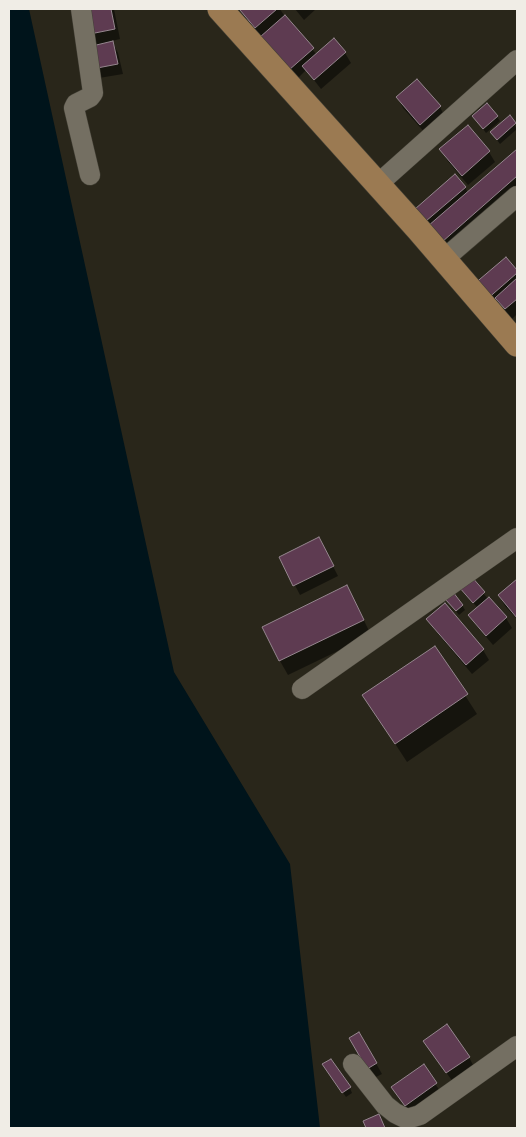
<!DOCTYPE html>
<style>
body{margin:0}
#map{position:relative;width:526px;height:1137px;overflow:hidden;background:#29261a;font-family:Overpass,sans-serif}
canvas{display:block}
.frame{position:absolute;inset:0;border:10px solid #f0ede6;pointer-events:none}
</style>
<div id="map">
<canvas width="526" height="1137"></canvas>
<div class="frame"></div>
</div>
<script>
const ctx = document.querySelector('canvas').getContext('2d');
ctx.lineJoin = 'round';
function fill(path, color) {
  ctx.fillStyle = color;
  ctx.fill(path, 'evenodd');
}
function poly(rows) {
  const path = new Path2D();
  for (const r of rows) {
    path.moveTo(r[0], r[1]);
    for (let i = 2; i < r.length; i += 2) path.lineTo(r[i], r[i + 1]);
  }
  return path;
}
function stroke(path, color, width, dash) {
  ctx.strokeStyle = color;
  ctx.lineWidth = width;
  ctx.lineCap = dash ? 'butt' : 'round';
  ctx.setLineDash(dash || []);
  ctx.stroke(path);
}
fill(poly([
 [9,9,29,9,174,672,290,864,320,1128,9,1128]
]), '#00141b');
fill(poly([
 [86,9,114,9,120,39,112,41,118,53,123,74,99,78,98,46,91,34],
 [243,9,280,9,285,17,317,55,345,53,351,63,321,89,306,70,296,80,247,20,241,10],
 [295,9,316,9,304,20],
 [398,98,440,107,445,117,426,134,403,108],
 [474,117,497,117,500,121,486,133],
 [509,117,517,129,500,144,491,132],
 [468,126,489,152,495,162,468,185,447,160,441,150],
 [517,150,517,198,451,255,422,219,465,187,468,193],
 [505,259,517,272,517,314,512,319,500,304,493,309,481,295],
 [324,549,338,576,300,595,281,558],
 [471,578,488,599,506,618,512,628,493,645,476,625,470,615,478,608,463,592],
 [517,581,517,619,505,606,499,596],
 [446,599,462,605,465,610,459,615],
 [355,602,371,635,288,675,280,661],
 [444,605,483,650,489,660,472,674,434,629,428,619],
 [434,647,477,714,407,762,364,696],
 [359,1033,382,1074,374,1078,350,1038],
 [431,1051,469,1057,474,1067,453,1082],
 [423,1066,442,1094,412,1116,399,1097],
 [327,1069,350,1088,352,1093,346,1097]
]), '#0007');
const building = poly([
 [85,9,111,9,115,29,90,34,85,9],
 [241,9,277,9,255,28,240,10,241,9],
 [285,15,314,48,289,70,260,37,285,15],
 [334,38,346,52,314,80,302,66,334,38],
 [113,41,118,64,92,69,88,47,113,41],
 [417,79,441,106,420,125,396,97,417,79],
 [487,103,498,116,483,129,472,116,487,103],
 [510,115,516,123,497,140,490,132,510,115],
 [468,125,490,151,462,176,439,149,468,125],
 [517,149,517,176,442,242,428,226,517,149],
 [455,174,466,187,426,221,415,209,455,174],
 [506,257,517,270,517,273,486,300,473,285,506,257],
 [517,278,517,299,505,309,495,298,517,278],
 [319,537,334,566,293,586,279,557,319,537],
 [471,576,485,592,473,603,459,587,471,576],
 [517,579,517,618,498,595,517,579],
 [347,585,364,620,279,661,262,627,347,585],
 [453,592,463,605,456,611,445,599,453,592],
 [489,597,507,617,486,636,468,615,489,597],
 [445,603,484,649,466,665,426,619,445,603],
 [435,646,468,694,395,744,362,695,435,646],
 [447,1024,470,1057,446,1073,423,1041,447,1024],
 [359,1032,377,1063,367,1069,349,1038,359,1032],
 [331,1059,351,1087,342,1093,322,1064,331,1059],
 [424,1064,437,1083,405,1106,391,1087,424,1064],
 [379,1114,385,1128,366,1128,363,1121,379,1114]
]);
fill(building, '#5e3b51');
stroke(building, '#95868e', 1);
const minor = poly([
 [81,9,93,93,90,97,76,104,74,108,90,175],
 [378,184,517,60],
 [444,259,517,196],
 [302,689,517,538],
 [353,1064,385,1105,395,1113,407,1119,420,1115,517,1046]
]);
const major = poly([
 [220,9,418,229,517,344]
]);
stroke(minor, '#434036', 21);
stroke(major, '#434036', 26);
stroke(minor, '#746f62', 20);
stroke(major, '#9b7a52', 25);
</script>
